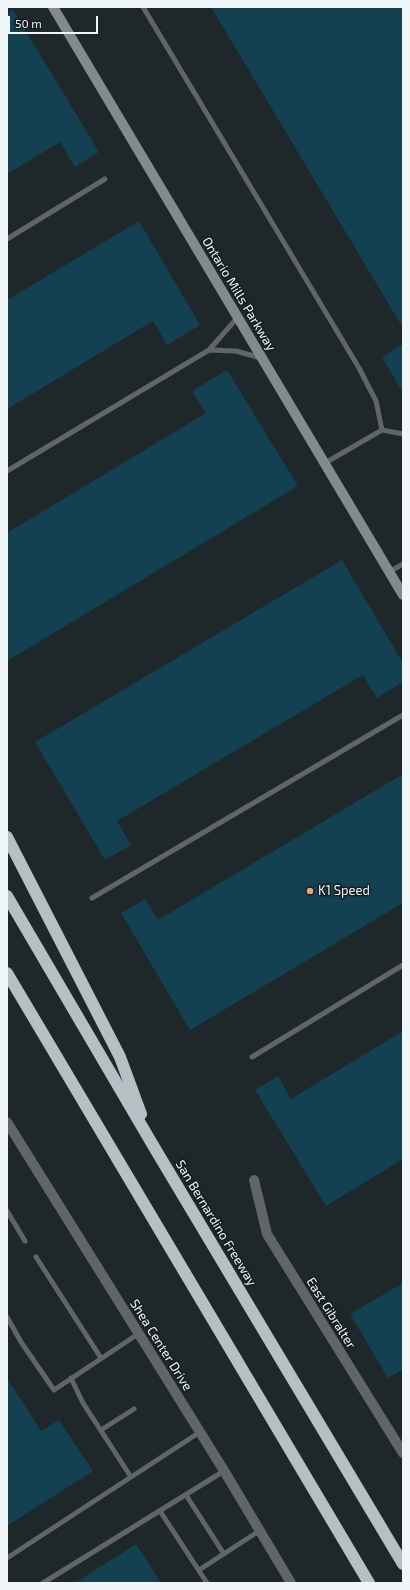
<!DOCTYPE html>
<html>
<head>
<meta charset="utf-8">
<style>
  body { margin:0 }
  #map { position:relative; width:410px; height:1590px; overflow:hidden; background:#1e272a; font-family:"Exo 2",sans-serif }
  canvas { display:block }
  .frame { position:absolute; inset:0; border:8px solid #f0f5f8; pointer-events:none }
  .scale { position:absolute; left:8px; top:16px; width:90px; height:18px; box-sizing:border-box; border:2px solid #f0f5f8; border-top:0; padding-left:5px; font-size:12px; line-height:14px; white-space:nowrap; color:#f0f5f8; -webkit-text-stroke:3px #151d20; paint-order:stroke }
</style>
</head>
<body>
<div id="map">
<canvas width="410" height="1590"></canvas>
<div class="frame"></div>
<div class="scale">50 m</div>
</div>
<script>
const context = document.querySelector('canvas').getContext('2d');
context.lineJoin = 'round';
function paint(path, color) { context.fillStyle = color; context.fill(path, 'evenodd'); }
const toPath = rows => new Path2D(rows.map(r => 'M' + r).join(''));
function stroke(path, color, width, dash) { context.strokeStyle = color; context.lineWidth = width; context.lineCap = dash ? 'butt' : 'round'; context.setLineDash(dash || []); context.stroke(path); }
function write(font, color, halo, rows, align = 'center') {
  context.font = font + ' "Exo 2",sans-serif'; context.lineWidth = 3; context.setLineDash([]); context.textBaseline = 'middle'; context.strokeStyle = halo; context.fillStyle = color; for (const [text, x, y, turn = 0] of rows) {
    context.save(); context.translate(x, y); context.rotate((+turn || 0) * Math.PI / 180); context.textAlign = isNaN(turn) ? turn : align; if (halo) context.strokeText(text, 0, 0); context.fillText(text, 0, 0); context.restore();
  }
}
paint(toPath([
  [211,7,403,7,403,328],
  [13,10,99,152,75,167,60,142,7,174,7,14],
  [139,221,200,325,167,345,153,321,7,409,7,300],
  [403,344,403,393,382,357],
  [227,370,298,486,7,661,7,533,206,413,192,391],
  [342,560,403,663,403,682,377,698,363,675,117,821,131,845,105,860,35,742],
  [403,774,403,903,190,1030,121,913,145,899,158,920],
  [403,1031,403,1159,326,1206,255,1090,278,1076,291,1099],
  [403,1283,403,1369,388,1378,350,1314],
  [7,1378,41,1431,59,1420,93,1471,7,1526],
  [136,1544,161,1583,75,1583]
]), '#134151');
stroke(toPath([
  [143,7,359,368,376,401,382,430],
  [7,239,105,179],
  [209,350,236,351,261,358],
  [325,463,382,430,403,434],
  [7,471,209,350,238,317],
  [389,572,403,564],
  [92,898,403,715],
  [252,1057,403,965],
  [7,1211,25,1241],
  [36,1257,101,1358],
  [7,1317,21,1342,54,1390,138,1334],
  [71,1378,83,1403,131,1477],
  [101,1430,134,1409],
  [186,1495,224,1554],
  [160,1511,207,1583],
  [7,1558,200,1432],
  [199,1570,259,1531],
  [43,1583,224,1471]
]), '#616567', 5);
stroke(toPath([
  [7,1122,223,1469,291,1583],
  [254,1180,267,1234,403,1453]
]), '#616567', 10);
stroke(toPath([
  [53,7,403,595]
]), '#838a8c', 10);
stroke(toPath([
  [7,837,120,1057,141,1114],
  [7,896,154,1147,403,1564],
  [7,973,369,1583]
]), '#b5bfc4', 12);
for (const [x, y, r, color] of [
  [310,891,4,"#f49e8a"]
]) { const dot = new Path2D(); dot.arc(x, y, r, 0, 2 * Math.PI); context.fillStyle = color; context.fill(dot); stroke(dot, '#151d20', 1.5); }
write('13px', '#f0f5f8', '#151d20', [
  ["Ontario Mills Parkway",239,294,59],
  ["San Bernardino Freeway",216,1223,59],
  ["East Gibralter",331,1313,58],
  ["Shea Center Drive",161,1345,58]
]);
write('13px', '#f0f5f8', '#151d20', [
  ["K1 Speed",318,891]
], 'left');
</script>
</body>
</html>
